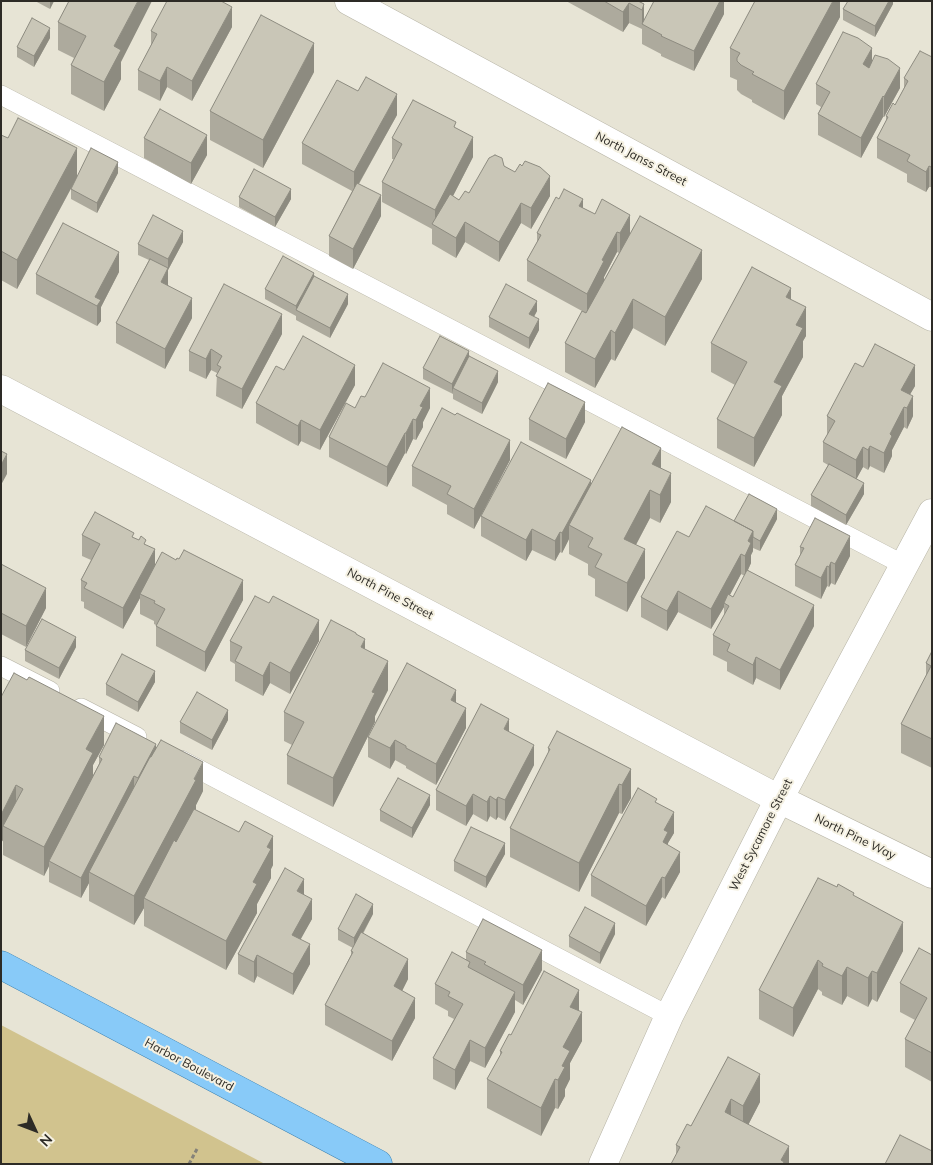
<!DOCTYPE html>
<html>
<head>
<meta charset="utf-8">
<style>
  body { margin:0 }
  #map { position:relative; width:933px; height:1165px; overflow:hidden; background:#e7e4d5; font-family:Mulish,sans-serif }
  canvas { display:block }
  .frame { position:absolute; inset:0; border:2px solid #2d2b26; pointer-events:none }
  .north { position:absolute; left:10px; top:1105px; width:50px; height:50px; -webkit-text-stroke:4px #f5f1e2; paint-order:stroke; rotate:133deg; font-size:14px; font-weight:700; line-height:20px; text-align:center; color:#2d2b26 }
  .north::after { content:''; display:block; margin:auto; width:18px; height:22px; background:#2d2b26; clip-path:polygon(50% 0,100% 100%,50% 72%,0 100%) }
</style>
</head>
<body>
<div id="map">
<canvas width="933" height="1165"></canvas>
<div class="frame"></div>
<div class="north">N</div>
</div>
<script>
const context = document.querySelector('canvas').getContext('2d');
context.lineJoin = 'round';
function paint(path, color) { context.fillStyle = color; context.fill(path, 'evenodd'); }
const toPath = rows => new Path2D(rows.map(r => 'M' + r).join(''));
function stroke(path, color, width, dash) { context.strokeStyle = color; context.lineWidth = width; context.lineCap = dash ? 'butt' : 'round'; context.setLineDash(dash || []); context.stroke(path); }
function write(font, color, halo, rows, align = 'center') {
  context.font = font + ' Mulish,sans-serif'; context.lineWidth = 4; context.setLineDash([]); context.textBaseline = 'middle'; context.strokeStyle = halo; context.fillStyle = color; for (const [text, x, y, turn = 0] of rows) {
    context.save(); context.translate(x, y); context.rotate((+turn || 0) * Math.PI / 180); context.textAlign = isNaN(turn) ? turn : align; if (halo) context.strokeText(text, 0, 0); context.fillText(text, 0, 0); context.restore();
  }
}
paint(toPath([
  [1,1025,265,1164,1,1164]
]), '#d1c38e');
const service = toPath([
  [1,95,904,565],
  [1,666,50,691],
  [81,708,137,737],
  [181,760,669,1016]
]);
const minor = toPath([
  [349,1,932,317],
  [1,389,779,799,932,874]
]);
const tertiary = toPath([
  [603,1164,669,1016,779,799,932,513]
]);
const primary = toPath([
  [1,965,378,1164]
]);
stroke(service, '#b6b3a5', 20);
stroke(minor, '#b6b3a5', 29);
stroke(tertiary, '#b6b3a5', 29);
stroke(primary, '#357cac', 29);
stroke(toPath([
  [189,1164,197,1149]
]), '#858279', 3, [4, 2.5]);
stroke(service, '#fff', 19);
stroke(minor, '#fff', 28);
stroke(tertiary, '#fff', 28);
stroke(primary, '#88caf8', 28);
paint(toPath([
  [35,1,54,1,50,9],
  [69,1,121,62,121,79,104,111,71,94,71,65,74,58,58,50,58,22],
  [566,1,641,1,641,2,644,4,644,20,724,1,724,14,694,71,661,56,661,54,642,44,642,29,629,23,623,32],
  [840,1,840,17,784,120,752,102,752,100,741,94,737,90,737,80,730,77,730,48],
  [893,1,893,4,875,37,843,20,843,9],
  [232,27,192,101,167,87,160,101,138,90,138,70,151,45,151,31],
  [50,38,34,67,17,57,17,47],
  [932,57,932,185,931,187,929,187,926,192,907,182,907,174,877,158,877,138,886,121,886,116,895,105,904,88,904,78],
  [872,61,900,88,884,117,883,117,861,158,818,135,818,114,821,107,816,104,816,84],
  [314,72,263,168,210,140,210,111],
  [397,115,359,184,381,216,353,269,329,256,329,236,352,191,302,164,302,143],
  [456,128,473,157,453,196,459,200,469,193,504,166,550,196,531,229,521,223,499,262,465,242,456,258,432,244,432,229,382,202,382,182,394,159,392,159,392,138],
  [1,135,77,177,118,173,97,213,71,199,71,189,73,185,17,289,1,280],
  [144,138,207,155,191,184,144,158],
  [239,197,291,199,275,227,239,207],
  [583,208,630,233,702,279,665,346,633,328,615,361,611,359,595,388,565,372,565,343,582,311,527,281,527,260,537,242,537,233],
  [617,252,619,253,604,280,604,277],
  [183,242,168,270,168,285,192,318,165,369,116,343,116,323,149,260,138,255,138,244],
  [119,272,101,307,101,321,97,326,36,294,36,274],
  [265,289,348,304,330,338,296,320,296,316,265,299],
  [791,299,806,336,803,341,803,357,782,396,782,415,754,467,717,448,717,419,735,385,711,372,711,343],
  [537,311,534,317,539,330,529,349,489,327,489,317],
  [282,334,242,409,216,396,217,373,211,370,206,379,189,371,189,351],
  [469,356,498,382,482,414,453,399,453,394,423,379,423,368],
  [863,367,915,386,910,394,913,416,907,429,904,427,892,450,892,456,884,473,870,466,868,470,863,467,856,479,864,494,846,525,811,506,811,495,828,465,823,462,823,442,827,436,827,416],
  [284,370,355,385,320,450,301,441,298,446,256,423,256,403],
  [365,397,430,408,423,422,423,427,416,440,413,439,406,454,405,453,387,487,329,457,329,437],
  [529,419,585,422,566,459,529,440],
  [510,460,474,529,447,514,447,505,412,486,412,466],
  [661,468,671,502,660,523,650,518,636,545,645,578,627,612,595,596,595,579,588,575,588,564,569,554,569,539,562,553,560,552,555,561,532,550,526,561,481,536,481,516,591,486],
  [777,519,760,551,753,548,753,551,751,555,751,563,748,570,814,626,780,690,756,678,753,685,727,671,727,662,713,655,713,635,724,616,724,607,711,629,678,612,667,631,641,617,641,597,689,537,734,521],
  [741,574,745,576,733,597,730,595],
  [82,535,134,538,146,545,155,565,243,600,205,672,156,646,156,625,154,624,154,621,140,614,140,598,123,629,84,608,84,602,81,601,81,580,91,560,82,556],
  [800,547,850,556,835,585,831,583,829,587,827,586,821,599,795,586,795,565,800,555],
  [1,564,46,608,26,647,1,634],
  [356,634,388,690,375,716,375,722,333,807,287,784,287,755,292,745,284,741,284,712],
  [230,641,319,641,290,694,270,683,263,696,235,681,235,664,230,661],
  [76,647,59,679,25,661,25,650],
  [932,651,932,768,901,753,901,724,926,677,926,663],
  [155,682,138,712,106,695,106,684],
  [1,697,104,745,93,765,93,775,99,764,99,757,156,750,203,791,196,805,195,810,273,865,271,869,271,878,257,904,257,913,226,970,144,926,144,908,134,925,89,901,89,883,81,898,49,882,49,866,44,876,3,855,3,840,1,843],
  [456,703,466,728,436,785,406,768,406,766,395,760,390,769,368,757,368,737],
  [228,720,212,750,180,733,180,722],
  [509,732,534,765,505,821,498,817,496,820,490,816,487,822,473,814,466,826,436,810,436,790],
  [548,748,631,769,631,798,622,814,619,813,579,892,510,857,510,828,548,753],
  [657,803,674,833,668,843,668,845,680,872,665,899,662,897,646,926,591,896,591,875],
  [430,805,412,838,380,821,380,810],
  [505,854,486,888,454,871,454,861],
  [304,894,312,919,300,939,310,964,293,995,257,976,254,983,238,974,238,954],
  [854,896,903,951,877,1002,872,999,868,1007,847,996,842,1005,822,995,822,992,818,989,793,1037,759,1019,759,990],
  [373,914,363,934,408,979,402,991,415,1018,392,1061,325,1025,325,1005,351,955,351,951,353,948,338,940,338,929],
  [615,934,600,964,569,947,569,936],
  [466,952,542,970,523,1005,515,1000,515,1012,485,1068,470,1061,455,1090,433,1079,433,1058,454,1019,448,1016,448,1011,435,1004,435,984,466,960],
  [932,955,932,1082,905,1067,905,1039,915,1020,900,1012,900,983],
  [579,1011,582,1041,570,1063,570,1079,565,1089,565,1096,558,1109,555,1108,541,1136,487,1108,487,1079,500,1056,500,1051,511,1035],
  [728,1057,760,1102,748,1125,789,1164,676,1153,676,1145,691,1126]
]), '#adaa9d');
paint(toPath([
  [50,1,54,1,50,9],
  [138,1,152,1,121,62,121,79,104,111,104,82,114,46],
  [716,1,724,1,724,14,694,71,694,51],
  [833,1,840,1,840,17,784,120,784,91],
  [889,1,893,1,893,4,875,37,875,26],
  [629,3,629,23,623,32,623,12],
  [644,4,644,25,642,24,642,30,642,10],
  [232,7,232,27,192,101,192,81],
  [50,28,50,38,34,67,34,56],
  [314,43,314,72,263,168,263,140],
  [872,48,872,68,863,84,863,64],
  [167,67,167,87,160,101,160,81],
  [900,68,900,88,884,117,884,97],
  [397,94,397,115,354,192,354,172],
  [883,96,883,117,861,158,861,138],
  [207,135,207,155,191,184,191,163],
  [473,137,473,157,437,227,435,225,435,210],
  [77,148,77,177,17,289,17,260],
  [118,162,118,173,97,213,97,203],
  [932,165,932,185,931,187,931,167],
  [929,166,929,187,926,192,926,172],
  [550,176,550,196,531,229,531,208],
  [291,189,291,199,275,227,275,217],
  [381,195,381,216,353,269,353,249],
  [583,199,583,219,579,206],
  [521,203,521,223,499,262,499,242],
  [630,215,630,235,620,254,620,233],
  [465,222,465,242,456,258,456,238],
  [183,231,183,242,168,270,168,259],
  [617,232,617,252,604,277,604,281,587,314,587,294,602,260],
  [702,250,702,279,665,346,665,317],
  [119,252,119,272,101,307,101,321,97,326,97,306,95,297],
  [168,268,168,288,161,282],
  [314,273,314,284,296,310,296,316,296,306],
  [791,288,791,317,786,297],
  [348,294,348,304,330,338,330,328],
  [192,298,192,318,165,369,165,349],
  [633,299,633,328,615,361,615,333],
  [537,301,537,311,529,325,529,314],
  [806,307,806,336,803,341,803,357,782,396,782,415,754,467,754,438,796,325],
  [282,314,282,334,242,409,242,389],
  [539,319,539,330,529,349,529,338],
  [611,330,611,359,595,388,595,359],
  [211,349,211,370,206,379,206,359],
  [469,351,469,361,453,388,452,394,452,384],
  [355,365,355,385,320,450,320,430],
  [915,365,915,386,901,410,901,390],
  [498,371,498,382,482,414,482,403],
  [430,388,430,408,423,422,423,427,416,440,416,420,420,406],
  [913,396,913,416,907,429,907,408],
  [585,402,585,422,566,459,566,439],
  [904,407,904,427,892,450,892,456,884,473,884,453,890,434],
  [413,419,413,439,406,454,406,433],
  [301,420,301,441,298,446,298,426],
  [405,433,405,453,387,487,387,467],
  [510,440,510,460,474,529,474,509],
  [870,446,870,466,868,470,868,450],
  [863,447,863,467,856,480,856,460],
  [661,448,661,476,652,464],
  [7,454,7,474,1,485,1,465],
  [671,473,671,502,660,523,660,495],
  [591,480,591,500,569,525,569,539,562,553,562,533],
  [864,483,864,494,846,525,846,515],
  [650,490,650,518,624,567,624,539],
  [777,509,777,519,760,551,760,541],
  [532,529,532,550,526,561,526,540],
  [753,531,753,551,751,555,751,563,745,576,745,556,748,541],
  [560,532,560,552,555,561,555,541],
  [850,536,850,556,835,585,835,564],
  [155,549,155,570,140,594,140,598,123,629,123,608],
  [645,549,645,578,627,612,627,583],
  [741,554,741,574,725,604,724,603,724,607,711,629,711,609],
  [831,562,831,583,829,587,829,567],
  [827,566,827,586,821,599,821,578],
  [243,580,243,600,205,672,205,652],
  [46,588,46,608,26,647,26,626],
  [678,591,678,612,667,631,667,611],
  [814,605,814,626,780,690,780,670],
  [319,620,319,641,290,694,290,673],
  [76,637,76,647,59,679,59,668],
  [365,639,365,668,361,647],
  [756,657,756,678,753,685,753,665],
  [388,661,388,690,375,716,375,722,333,807,333,778,372,692],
  [270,662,270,683,263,696,263,676],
  [155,671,155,682,138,712,138,702],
  [456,690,456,710,451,700],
  [466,708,466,728,436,785,436,764],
  [228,710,228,720,212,750,212,740],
  [104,716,104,745,93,765,93,781,49,861,49,866,44,876,44,847,86,749],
  [509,719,509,739,504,729],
  [395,740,395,760,390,769,390,748],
  [156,744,156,764,138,778],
  [534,745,534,765,505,821,505,800],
  [203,762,203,791,196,805,196,809,148,900,144,898,144,908,134,925,134,896],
  [631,769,631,798,622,814,622,785],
  [134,776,134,796,89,872,89,883,81,898,81,878],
  [619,784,619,813,579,892,579,863],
  [16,785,16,814,3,826,3,840,1,843,1,815],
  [473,794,473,814,466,826,466,806],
  [430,795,430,805,412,838,412,828],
  [490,796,490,816,487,822,487,802],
  [498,797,498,817,496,820,496,800],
  [674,812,674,833,668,843,668,852,663,842,664,830],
  [273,836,273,865,271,869,271,878,257,904,257,913,226,970,226,941,253,882,267,847],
  [505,843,505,854,486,888,486,877],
  [680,852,680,872,665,899,665,878],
  [662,877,662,897,646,926,646,906],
  [304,879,304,899,297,891],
  [312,899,312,919,292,955,292,935],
  [373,904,373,914,354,949,354,938],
  [903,922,903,951,877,1002,877,973],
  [615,923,615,934,600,964,600,953],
  [310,944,310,964,293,995,293,974],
  [542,950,542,970,523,1005,523,985],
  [257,955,257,976,254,983,254,962],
  [408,959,408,979,394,1007,394,986],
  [818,960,818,989,793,1037,793,1008],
  [847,967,847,996,842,1005,842,976],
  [872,971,872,999,868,1007,868,978],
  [579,990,579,1016,582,1012,582,1041,570,1063,570,1079,565,1089,565,1096,558,1109,558,1080,562,1066,563,1047,570,1007],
  [515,992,515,1012,485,1068,485,1048],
  [415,998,415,1018,392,1061,392,1041],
  [470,1040,470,1061,455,1090,455,1070],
  [760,1074,760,1102,743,1135,743,1106],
  [555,1079,555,1108,541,1136,541,1108],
  [731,1099,731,1128,725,1112],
  [789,1146,789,1164,781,1164,781,1160]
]), '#8d8b80');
const building = toPath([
  [69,1,138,1,114,46,121,50,104,82,71,65,86,36,58,22,69,1],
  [167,1,221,1,232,7,192,81,167,67,160,81,138,70,157,34,151,31,167,1],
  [604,1,638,1,644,4,642,10,629,3,623,12,604,1],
  [654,1,720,1,694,51,661,36,662,35,642,24,654,1],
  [755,1,833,1,784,91,752,74,754,72,741,65,737,61,737,58,740,53,730,48,755,1],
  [848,1,889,1,875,26,843,9,848,1],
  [261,15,314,43,263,140,210,111,261,15],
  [32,18,50,28,34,56,17,47,32,18],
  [843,32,858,38,872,48,863,64,869,68,875,55,888,59,900,68,884,97,883,96,861,138,818,114,830,92,816,84,843,32],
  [920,51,932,57,932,165,931,167,929,166,926,172,907,161,910,155,877,138,888,117,886,116,893,103,895,105,908,81,904,78,920,51],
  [366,77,397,94,354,172,302,143,337,80,358,91,366,77],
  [413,100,456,122,454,127,473,137,435,210,382,182,402,144,392,138,413,100],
  [160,109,207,135,191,163,144,138,160,109],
  [18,118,77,148,17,260,1,251,1,135,8,138,18,118],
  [91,148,118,162,97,203,71,189,91,148],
  [495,155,502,158,504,166,515,172,520,164,522,166,525,161,540,167,550,176,531,208,521,203,499,242,465,222,456,238,432,224,450,194,459,200,465,191,469,193,489,158,495,155],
  [254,169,291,189,275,217,239,197,254,169],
  [357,183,381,195,353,249,329,236,357,183],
  [564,189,583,199,579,206,595,214,602,199,630,215,620,233,617,232,602,260,604,261,587,294,527,260,541,235,537,233,556,197,559,199,564,189],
  [153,215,183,231,168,259,138,244,153,215],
  [640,216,702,250,665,317,633,299,615,333,611,330,595,359,565,343,582,311,586,313,640,216],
  [63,223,119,252,95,297,101,300,97,306,36,274,63,223],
  [283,256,314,273,296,306,265,289,283,256],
  [150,259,168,268,161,282,192,298,165,349,116,323,150,259],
  [752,267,791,288,786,297,806,307,796,325,803,328,774,382,782,386,754,438,717,419,747,362,711,343,752,267],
  [314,276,348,294,330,328,296,310,314,276],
  [224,284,282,314,242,389,216,376,221,367,217,365,222,356,211,349,206,359,189,351,224,284],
  [506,284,537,301,529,314,539,319,529,338,489,317,506,284],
  [303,336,355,365,320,430,301,420,298,426,256,403,276,366,284,370,303,336],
  [440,336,469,351,452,384,423,368,440,336],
  [875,344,915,365,901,390,913,396,907,408,904,407,890,434,892,436,884,453,870,446,868,450,863,447,856,460,823,442,835,421,827,416,855,363,863,367,875,344],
  [469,356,498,371,482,403,453,388,469,356],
  [383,363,430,388,420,406,423,407,416,420,413,419,406,433,405,433,387,467,329,437,346,403,355,408,361,396,365,397,383,363],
  [548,383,585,402,566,439,529,419,548,383],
  [442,408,455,415,457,413,510,440,474,509,447,494,451,486,412,466,442,408],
  [622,427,661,448,652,464,671,473,660,495,650,490,624,539,645,549,627,583,595,567,602,554,588,547,593,538,569,525,622,427],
  [521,442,591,480,562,533,560,532,555,541,532,529,526,540,481,516,521,442],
  [1,451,7,454,1,465,1,451],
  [829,464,864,483,846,515,811,495,829,464],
  [749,494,777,509,760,541,753,537,753,531,734,521,749,494],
  [706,506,753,531,748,541,751,543,745,556,741,554,711,609,678,591,667,611,641,597,677,531,689,537,706,506],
  [95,512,134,533,132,537,139,540,141,536,146,540,144,544,155,549,123,608,84,588,87,583,81,580,100,544,82,535,95,512],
  [815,518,850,536,835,564,831,562,829,567,827,566,821,578,795,565,804,548,800,547,815,518],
  [184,550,243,580,205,652,156,626,165,609,154,603,155,601,140,594,162,552,176,560,177,558,179,559,184,550],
  [1,564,46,588,26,626,1,613,1,564],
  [747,570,814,605,780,670,756,657,753,665,727,651,730,644,713,635,729,606,724,603,728,594,733,597,747,570],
  [255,596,269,603,273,596,319,620,290,673,270,662,263,676,235,661,242,647,230,641,255,596],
  [42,619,76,637,59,668,25,650,42,619],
  [331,620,356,633,356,634,365,639,361,647,388,661,372,692,375,693,333,778,287,755,304,722,284,712,331,620],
  [932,651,932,739,901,724,931,666,926,663,932,651],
  [122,654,155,671,138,702,106,684,122,654],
  [407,663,456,690,451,700,466,708,436,764,406,748,406,746,395,740,390,748,368,737,407,663],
  [14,673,27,680,29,677,104,716,86,749,93,753,44,847,3,826,23,789,16,785,1,815,1,697,14,673],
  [197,692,228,710,212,740,180,722,197,692],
  [481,704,509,719,504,729,534,745,505,800,498,797,496,800,490,796,487,802,473,794,466,806,436,790,481,704],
  [116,723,156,744,138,778,134,776,81,878,49,861,102,759,99,757,116,723],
  [557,731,631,769,622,785,619,784,579,863,510,828,550,749,548,748,557,731],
  [161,740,203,762,194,779,196,780,134,896,89,872,150,757,151,757,161,740],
  [398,778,430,795,412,828,380,810,398,778],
  [638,788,657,799,655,802,674,812,664,830,668,832,663,842,680,852,665,878,662,877,646,906,591,875,638,788],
  [194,809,239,832,245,821,273,836,267,847,271,849,253,882,257,884,226,941,144,898,174,840,176,842,194,809],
  [471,827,505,843,486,877,454,861,471,827],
  [285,868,304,879,297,891,312,899,292,935,310,944,293,974,257,955,254,962,238,954,285,868],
  [818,878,837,887,838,884,854,893,853,895,903,922,877,973,872,971,868,978,847,967,842,976,822,966,823,964,818,960,793,1008,759,990,818,878],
  [356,894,373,904,354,938,338,929,356,894],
  [585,907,615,923,600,953,569,936,585,907],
  [483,919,542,950,523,985,484,964,486,962,466,952,483,919],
  [361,932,408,959,394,986,415,998,392,1041,325,1005,353,952,351,951,361,932],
  [919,948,932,955,932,1053,905,1039,927,998,900,983,919,948],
  [452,952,470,962,468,967,515,992,485,1048,470,1040,455,1070,433,1058,463,1004,448,996,450,992,435,984,452,952],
  [544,971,579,990,570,1007,582,1012,563,1047,570,1051,562,1066,565,1067,558,1080,555,1079,541,1108,487,1079,502,1052,500,1051,509,1034,511,1035,544,971],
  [728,1057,760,1074,743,1106,731,1099,725,1112,789,1146,781,1160,784,1162,783,1164,671,1164,680,1147,676,1145,687,1124,691,1126,728,1057],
  [900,1135,932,1151,932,1164,885,1164,900,1135]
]);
paint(building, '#c9c6b7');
stroke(building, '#8d8b80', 1);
write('12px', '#2d2b26', '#f5f1e2', [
  ["North Janss Street",641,159,28],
  ["North Pine Street",390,594,28],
  ["West Sycamore Street",761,835,-63],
  ["North Pine Way",855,837,26],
  ["Harbor Boulevard",189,1065,28]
]);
</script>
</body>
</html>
